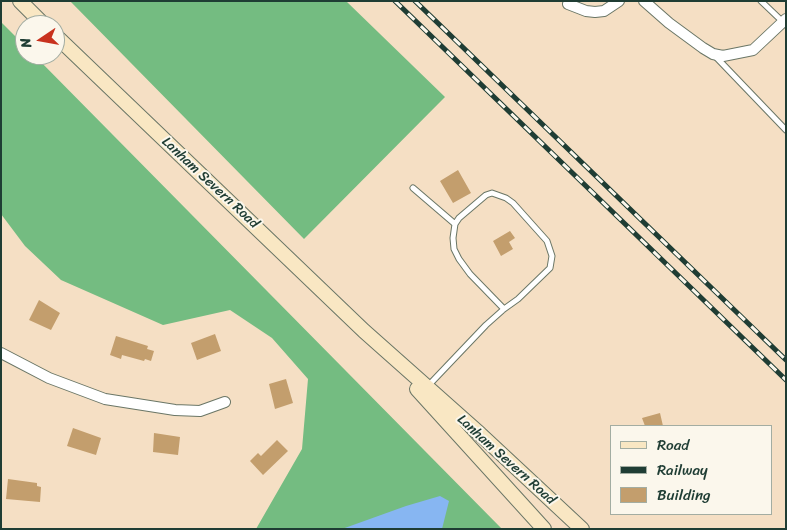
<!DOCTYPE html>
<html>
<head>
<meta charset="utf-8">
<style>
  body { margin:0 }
  #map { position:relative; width:787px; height:530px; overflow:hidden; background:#f5dfc4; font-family:Sriracha,sans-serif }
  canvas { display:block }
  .frame { position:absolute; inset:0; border:2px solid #1f3d34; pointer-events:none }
  .legend { position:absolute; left:610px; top:425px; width:162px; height:90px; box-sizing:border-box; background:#fbf7ec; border:1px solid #a3ada2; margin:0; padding:6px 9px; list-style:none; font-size:15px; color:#1f3d34 }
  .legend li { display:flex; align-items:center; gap:10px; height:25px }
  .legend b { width:25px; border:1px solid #a3ada2 }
  .north { position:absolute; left:15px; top:15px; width:50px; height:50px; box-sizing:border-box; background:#fbf7ec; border:1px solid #a3ada2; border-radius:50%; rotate:258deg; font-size:14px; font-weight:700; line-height:20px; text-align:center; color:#1f3d34 }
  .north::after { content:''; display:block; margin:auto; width:18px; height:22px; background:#c8321e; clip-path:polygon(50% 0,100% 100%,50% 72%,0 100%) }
</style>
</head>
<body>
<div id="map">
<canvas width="787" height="530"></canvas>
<div class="frame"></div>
<ul class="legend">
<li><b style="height:6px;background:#f9e7c3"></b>Road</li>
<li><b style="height:6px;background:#1f3d34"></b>Railway</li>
<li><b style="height:14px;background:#c39e6d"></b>Building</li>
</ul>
<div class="north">N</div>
</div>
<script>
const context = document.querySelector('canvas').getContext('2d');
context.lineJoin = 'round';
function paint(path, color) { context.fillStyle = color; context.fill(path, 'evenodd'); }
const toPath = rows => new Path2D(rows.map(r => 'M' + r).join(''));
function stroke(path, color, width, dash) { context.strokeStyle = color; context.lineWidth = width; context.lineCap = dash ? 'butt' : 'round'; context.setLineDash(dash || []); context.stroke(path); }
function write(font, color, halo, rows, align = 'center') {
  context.font = font + ' Sriracha,sans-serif'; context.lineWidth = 4; context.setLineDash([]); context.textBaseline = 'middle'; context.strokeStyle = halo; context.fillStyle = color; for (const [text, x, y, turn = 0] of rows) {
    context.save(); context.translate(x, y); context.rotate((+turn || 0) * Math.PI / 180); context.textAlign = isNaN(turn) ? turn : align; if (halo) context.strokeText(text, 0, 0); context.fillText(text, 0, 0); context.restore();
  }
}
paint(toPath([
  [70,1,346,1,445,97,304,239],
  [1,22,25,46,25,55,34,55,502,529,256,529,302,449,308,379,272,338,230,310,163,325,61,280,25,246,1,214]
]), '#74bc81');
paint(toPath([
  [440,496,449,501,442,529,342,529,406,506]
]), '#87b6f2');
paint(toPath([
  [458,170,471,193,453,203,440,181],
  [510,231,515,238,509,242,513,249,501,256,493,241],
  [39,300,60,313,51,330,29,320],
  [215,334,221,351,197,360,191,343],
  [116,336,148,346,147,349,154,351,151,361,145,359,144,361,122,355,121,359,110,355],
  [286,379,293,403,275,409,269,384],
  [660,413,663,426,645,426,642,418],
  [73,428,101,438,96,455,67,446],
  [154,433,180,437,178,455,153,452],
  [277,440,288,451,263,475,250,461,258,453,261,456],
  [8,479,37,483,37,486,41,487,40,502,6,499]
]), '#c39e6d');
const service = toPath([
  [761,1,783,22],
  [715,56,786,130],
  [413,188,455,224],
  [427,387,486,325,504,309,518,299,550,268,552,256,547,241,513,203,506,198,492,193,486,195,459,218,455,224,453,238,454,249,459,259,470,274,504,309]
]);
const minor = toPath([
  [644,1,669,23,703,48,713,54,723,56,753,50,786,19],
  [568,4,586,11,595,12,604,11,619,1],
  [1,353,49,378,105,399,175,410,200,411,225,402]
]);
const secondary = toPath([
  [20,1,44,25],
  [55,35,364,331,480,434,582,529],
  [417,389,544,529]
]);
stroke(service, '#6a7666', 7);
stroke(minor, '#6a7666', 12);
stroke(secondary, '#6a7666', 16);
stroke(service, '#fff', 5);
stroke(minor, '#fff', 10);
stroke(secondary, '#f9e7c3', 14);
const rail = toPath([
  [395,1,786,380],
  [415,1,786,360]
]);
stroke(rail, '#1f3d34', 5);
stroke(rail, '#fbf7ec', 3, [9]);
write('14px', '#1f3d34', '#fbf7ec', [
  ["Lanham Severn Road",210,183,43],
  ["Lanham Severn Road",506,460,42]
]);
</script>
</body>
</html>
